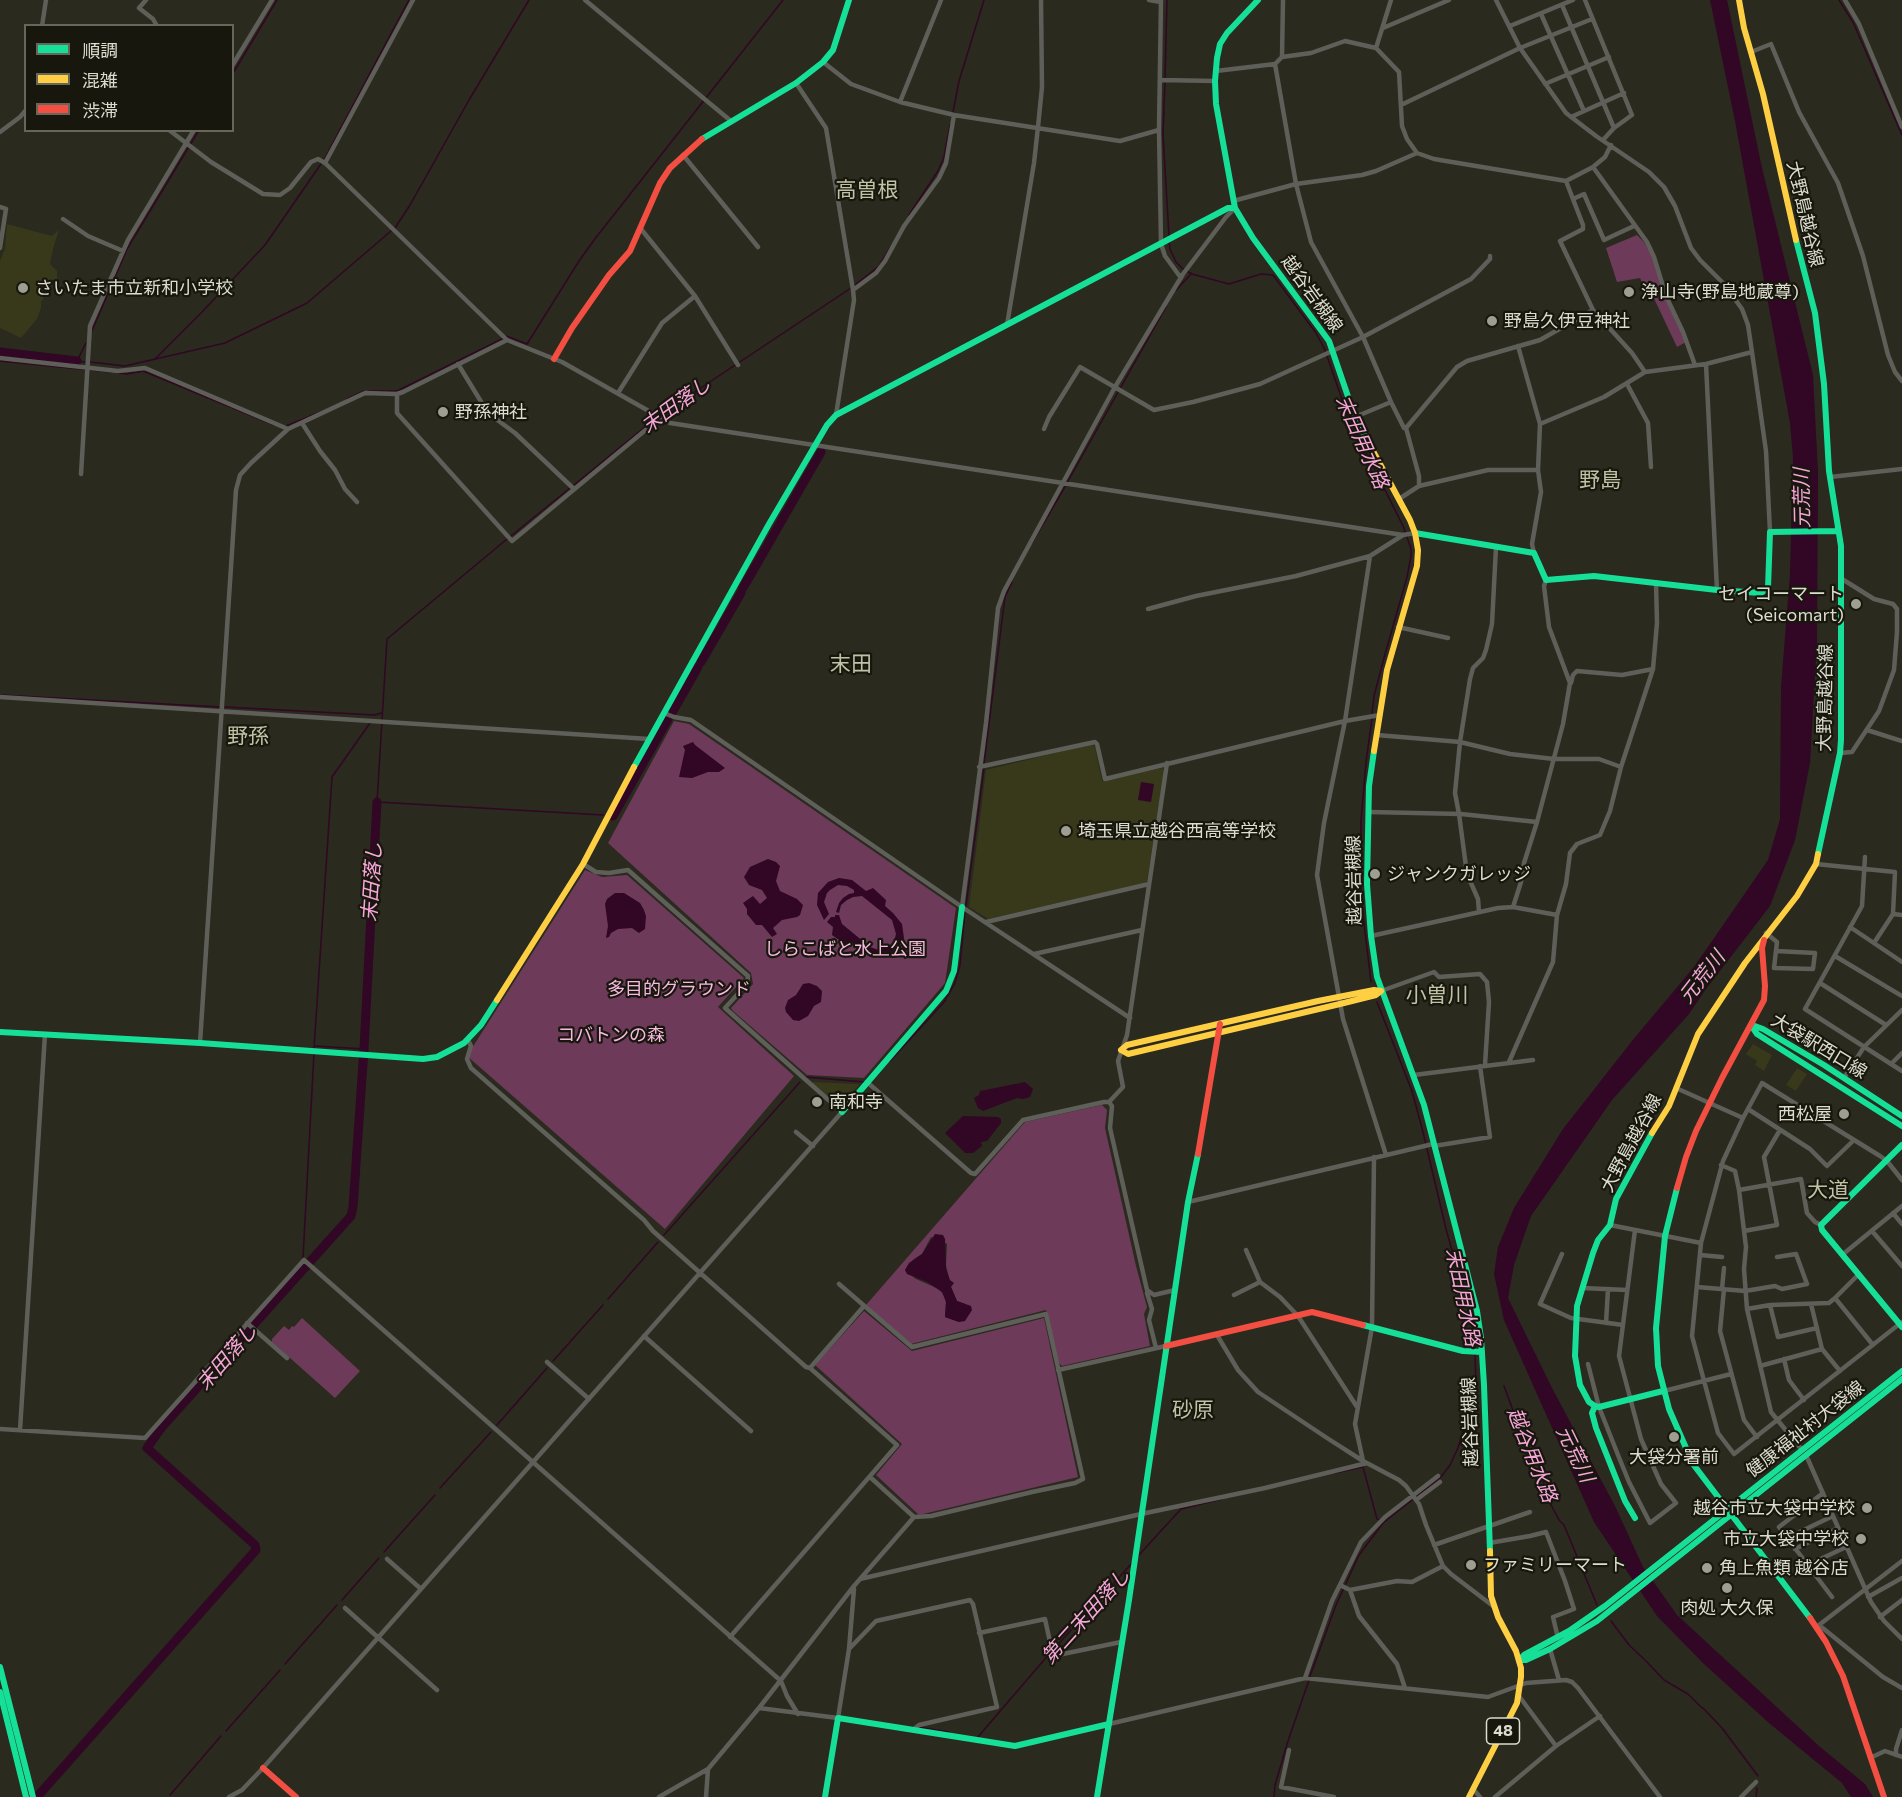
<!DOCTYPE html>
<html>
<head>
<meta charset="utf-8">
<style>
  body { margin:0 }
  #map { position:relative; width:1902px; height:1797px; overflow:hidden; background:#2a2a1e; font-family:Commissioner,"Noto Sans JP",sans-serif }
  canvas { display:block }
  .legend { position:absolute; left:24px; top:24px; width:210px; height:108px; box-sizing:border-box; background:#17170d; border:2px solid #66665b; margin:0; padding:8px 10px; list-style:none; font-size:18px; color:#dcddcf }
  .legend li { display:flex; align-items:center; gap:12px; height:30px }
  .legend b { width:30px; border:2px solid #66665b }
</style>
</head>
<body>
<div id="map">
<canvas width="1902" height="1797"></canvas>
<ul class="legend">
<li><b style="height:8px;background:#16e098"></b>順調</li>
<li><b style="height:8px;background:#ffcf43"></b>混雑</li>
<li><b style="height:8px;background:#f24e42"></b>渋滞</li>
</ul>
</div>
<script>
const context = document.querySelector('canvas').getContext('2d');
context.lineJoin = 'round';
function paint(path, color) { context.fillStyle = color; context.fill(path, 'evenodd'); }
const toPath = rows => new Path2D(rows.map(r => 'M' + r).join(''));
function stroke(path, color, width, dash) { context.strokeStyle = color; context.lineWidth = width; context.lineCap = dash ? 'butt' : 'round'; context.setLineDash(dash || []); context.stroke(path); }
function write(font, color, halo, rows, align = 'center') {
  context.font = font + ' Commissioner,"Noto Sans JP",sans-serif'; context.lineWidth = 4.5; context.setLineDash([]); context.textBaseline = 'middle'; context.strokeStyle = halo; context.fillStyle = color; for (const [text, x, y, turn = 0] of rows) {
    context.save(); context.translate(x, y); context.rotate((+turn || 0) * Math.PI / 180); context.textAlign = isNaN(turn) ? turn : align; if (halo) context.strokeText(text, 0, 0); context.fillText(text, 0, 0); context.restore();
  }
}
paint(toPath([
  [7,224,52,236,59,230,53,249,50,264,57,271,57,280,47,280,44,297,41,302,41,308,37,319,21,338,0,328,0,261,5,248],
  [1092,744,1095,747,1102,781,1162,768,1164,771,1147,881,1144,883,1090,896,988,919,969,907,986,770],
  [1753,1044,1772,1055,1764,1071,1755,1065,1757,1061,1746,1054],
  [1797,1068,1807,1074,1796,1091,1786,1085],
  [813,1082,858,1084,859,1085,840,1107,813,1084]
]), '#38381b');
paint(toPath([
  [1637,235,1644,242,1650,252,1686,342,1677,347,1650,290,1646,291,1640,278,1617,282,1606,248],
  [674,721,689,724,956,908,945,983,864,1078,807,1075,733,1011,731,1008,753,984,751,973,608,843],
  [585,870,602,877,627,875,744,978,718,1007,794,1076,665,1229,467,1056],
  [1102,1105,1107,1110,1105,1128,1136,1266,1147,1307,1144,1314,1150,1346,1062,1366,1059,1363,1046,1310,911,1344,866,1305,1025,1122],
  [931,1237,947,1244,946,1265,951,1287,957,1301,965,1304,959,1322,945,1317,946,1302,945,1296,939,1289,916,1279,905,1270,914,1259,922,1254],
  [864,1311,912,1351,1044,1318,1078,1477,919,1515,876,1475,902,1444,815,1365],
  [302,1318,360,1371,335,1398,272,1342,272,1339,284,1326,289,1330,292,1326,294,1327]
]), '#6d3a5a');
paint(toPath([
  [1710,0,1727,0,1762,168,1813,375,1818,473,1817,640,1810,763,1795,840,1770,906,1706,989,1689,1014,1612,1100,1531,1216,1514,1265,1508,1298,1552,1388,1615,1506,1643,1567,1677,1615,1819,1746,1865,1784,1873,1797,1851,1797,1842,1783,1769,1723,1703,1663,1657,1616,1594,1522,1504,1320,1494,1274,1498,1247,1514,1208,1563,1129,1632,1041,1694,967,1768,860,1780,819,1781,687,1790,574,1793,457,1790,423,1735,121],
  [693,742,695,745,725,768,719,772,708,772,692,778,679,777,685,750,683,746],
  [1141,782,1154,784,1151,802,1138,800],
  [768,859,776,862,780,866,776,881,780,891,797,899,803,905,800,915,797,917,782,920,773,928,777,934,772,937,762,925,756,925,747,914,747,909,743,903,753,896,760,904,767,898,762,890,749,885,744,877,750,867],
  [839,878,852,880,866,891,873,888,886,900,885,906,893,913,902,924,904,938,899,946,894,942,896,934,892,920,862,896,853,897,847,900,841,905,839,913,836,912,839,903,843,898,849,894,854,893,854,890,847,886,838,885,830,890,827,893,824,902,829,914,824,920,817,905,818,893,828,882],
  [615,893,624,893,640,903,644,910,646,916,645,929,639,933,632,928,618,929,611,933,609,937,606,938,608,926,605,904,607,899],
  [835,915,839,915,842,924,870,947,879,950,888,947,892,944,897,949,896,951,887,956,874,957,870,956,853,943,851,946,845,944,832,935,833,927,827,922,831,917,835,917],
  [809,983,817,986,822,991,821,1002,814,1006,808,1016,799,1021,793,1020,786,1012,785,1008,788,1000,796,995,803,984],
  [1025,1082,1033,1089,1030,1097,1023,1099,1017,1098,983,1111,978,1108,974,1098,979,1095,980,1091],
  [963,1116,998,1117,1001,1119,1001,1123,987,1141,981,1142,982,1146,973,1153,965,1153,945,1133],
  [935,1234,943,1235,945,1239,946,1269,950,1280,954,1283,951,1287,957,1301,971,1306,972,1310,965,1321,959,1322,945,1317,946,1302,942,1292,927,1282,907,1274,905,1270,909,1263,922,1254]
]), '#320625');
stroke(toPath([
  [1839,0,1853,22,1902,135],
  [232,75,277,0],
  [1165,77,1167,0],
  [1165,82,1163,134,1169,236],
  [953,112,959,81,984,0],
  [909,215,938,171,944,157,950,125],
  [395,228,410,205,469,100,529,0],
  [1169,241,1170,249,1176,262,1183,269,1192,274,1229,284,1261,274,1273,275,1316,333,1325,350,1347,414,1404,528,1411,549,1411,556,1407,577,1384,658,1374,696,1372,713],
  [855,285,879,266,890,248],
  [1176,290,1191,274],
  [91,333,127,249,199,130],
  [506,336,527,344,579,261,594,240,783,0],
  [155,359,202,312,265,245,325,158,409,0],
  [0,361,111,372],
  [85,362,77,361,86,343],
  [90,362,125,366,225,343,307,303,391,231],
  [118,373,127,374,143,371,274,425],
  [369,391,397,391,502,339],
  [347,399,364,391],
  [660,415,851,288],
  [286,426,318,413],
  [1068,481,1166,307],
  [574,485,656,418],
  [511,536,570,488],
  [507,539,387,639,377,802,603,815],
  [1032,543,1066,485],
  [0,695,220,707],
  [225,707,375,715,381,713],
  [984,763,1005,597,1012,582],
  [966,906,984,768],
  [1371,982,1361,898,1361,821,1366,762,1372,718],
  [1377,1002,1412,1091,1423,1132,1446,1229,1474,1330,1475,1348],
  [315,1046,364,1049],
  [314,1048,332,777,370,723],
  [890,1061,944,1002,955,983,960,965,965,911],
  [805,1077,865,1082],
  [664,1235,800,1082],
  [303,1258,314,1053],
  [302,1271,302,1266],
  [608,1299,658,1242],
  [553,1361,603,1305],
  [1504,1386,1524,1440,1542,1472,1544,1486,1550,1503,1559,1520,1563,1524],
  [497,1425,547,1368],
  [1335,1473,1363,1467,1377,1519,1380,1520],
  [440,1488,491,1432],
  [1416,1497,1441,1477,1450,1465,1458,1448,1476,1386,1475,1353],
  [1564,1525,1597,1605],
  [384,1552,435,1495],
  [1138,1556,1181,1509,1222,1499],
  [342,1600,379,1558],
  [1611,1621,1629,1645,1645,1660],
  [1053,1650,1133,1562],
  [1646,1661,1664,1680,1688,1694,1702,1708],
  [285,1664,337,1605],
  [1310,1676,1336,1605,1359,1555,1383,1523,1412,1500],
  [1703,1708,1722,1728,1758,1776],
  [918,1727,949,1732],
  [226,1731,280,1670],
  [977,1738,1050,1653],
  [170,1795,221,1736],
  [1274,1797,1275,1785,1288,1741,1309,1680],
  [1756,1797,1757,1788]
]), '#320625', 1.5);
stroke(toPath([
  [0,352,77,361],
  [743,588,821,452],
  [701,662,741,593],
  [673,711,698,667],
  [613,816,668,719],
  [37,1797,256,1550,255,1545,147,1448,162,1427,351,1216,353,1207,364,1049,377,802]
]), '#320625', 9);
stroke(toPath([
  [146,0,139,8,153,19,157,26],
  [585,0,731,121],
  [1149,0,1161,2],
  [1161,0,1159,130,1161,244,1165,256,1181,278],
  [1283,0,1282,57,1275,64,1296,184,1311,242,1363,337,1391,402,1404,428,1406,428,1419,476,1419,486],
  [1496,0,1520,48,1566,113,1596,136,1649,172,1664,187,1675,206,1691,248,1700,260,1724,284,1742,309,1748,325,1752,352,1766,451,1770,532],
  [1585,0,1632,115,1614,128,1603,140],
  [1845,0,1859,24,1902,127],
  [1562,5,1614,128],
  [1541,14,1584,111],
  [42,26,46,0],
  [1510,26,1573,0],
  [1383,28,1449,0],
  [1376,48,1391,0],
  [1751,52,1771,44,1799,112,1838,183,1863,256,1888,355,1895,372,1902,381],
  [1282,57,1311,53,1345,41,1376,48,1399,72,1402,126,1407,139,1417,153],
  [823,62,851,84,900,102,954,115,1120,141,1159,130],
  [232,66,272,0],
  [1216,71,1275,64],
  [1161,80,1215,81],
  [796,83,826,128,853,290,854,300,836,415],
  [1545,84,1609,57],
  [900,102,941,0],
  [1401,105,1520,48,1592,19],
  [1571,117,1624,93],
  [169,130,211,162,263,194,280,195,290,188,311,162,318,159,325,163,507,340,562,362,670,423,1403,535,1415,533],
  [0,132,20,117,26,110],
  [683,155,758,247],
  [325,163,413,0],
  [1593,167,1647,242,1654,257,1666,296,1683,332,1695,365],
  [1566,181,1583,225,1583,229,1560,241,1593,310,1632,353,1645,372],
  [1573,199,1584,194,1604,240,1634,226],
  [1233,201,1296,184,1362,175,1376,171,1417,153,1434,159,1566,181,1593,167,1605,157,1611,145],
  [0,207,6,209,0,248],
  [63,219,88,236,123,251],
  [641,229,695,296,738,365],
  [853,290,876,273,885,261,904,226,939,178,946,163,954,115],
  [1007,325,1034,163,1038,127,1042,87,1041,0],
  [1518,346,1540,424,1538,470,1541,492,1532,544,1534,553],
  [0,358,118,371,145,368,288,429],
  [458,364,488,413,515,433,574,489],
  [1706,364,1717,590],
  [1627,384,1648,423,1651,467],
  [618,393,662,323,695,296],
  [397,394,397,413,512,541,660,418],
  [1355,417,1391,402],
  [302,423,320,451,335,470,345,489,357,502],
  [1540,424,1604,397,1645,372,1706,364,1752,352],
  [1406,428,1457,367,1467,361,1540,340,1593,310],
  [1044,429,1049,417,1080,367,1154,410,1193,402,1260,384,1363,337,1471,279,1490,259,1490,256],
  [81,474,90,326,128,240,194,130],
  [1830,477,1902,469],
  [1399,499,1419,486,1488,470,1538,470],
  [1370,556,1345,721,1324,823,1317,875,1343,1019,1386,1155],
  [1148,609,1196,596,1296,576,1370,556,1403,535],
  [1398,627,1448,638],
  [1571,683,1573,675,1577,671,1622,675,1653,669],
  [0,697,649,739],
  [664,713,674,717,691,720,962,907,1130,1018],
  [1867,730,1902,741],
  [1377,735,1460,742,1510,754,1554,759,1599,759,1621,767],
  [1840,753,1852,752,1879,711,1894,670,1897,632,1897,609,1893,604,1874,599,1842,579],
  [979,767,1095,742,1097,744,1105,779,1345,721,1380,715],
  [1369,812,1461,814,1537,822],
  [1865,857,1862,906,1805,1009,1902,1071],
  [1816,864,1895,872,1893,914,1874,943],
  [962,907,986,723,998,608,1004,591,1115,387,1183,274,1226,217,1235,208],
  [1513,907,1521,882,1524,863,1537,822,1563,724,1570,683,1549,627,1544,586,1546,580],
  [1479,912,1478,899,1467,874,1459,814,1455,793,1460,742,1470,679,1473,668,1483,658,1486,650,1492,624,1496,547],
  [1893,914,1902,915],
  [986,922,1149,884],
  [1850,927,1902,962],
  [1766,933,1777,942,1774,968,1813,969,1815,953,1776,951],
  [1371,936,1498,908,1513,907,1557,915],
  [1034,954,1142,930],
  [1835,956,1902,996],
  [1820,983,1886,1025],
  [1381,991,1434,972,1439,977,1480,974,1487,982,1489,1002,1485,1065],
  [468,1040,471,1046,467,1059,471,1068,644,1220,653,1231,806,1367,810,1368,897,1445,730,1637],
  [200,1043,236,490,240,475,251,463,288,429,365,393,397,394,403,392,507,340],
  [1509,1062,1553,962,1557,915,1566,884,1570,853,1577,844,1600,835,1610,811,1621,767,1653,669,1657,623,1656,582],
  [1891,1064,1902,1053],
  [1414,1075,1533,1060],
  [1844,1078,1864,1047,1902,1010],
  [867,1082,971,1173,975,1174,1023,1120,1104,1102,1109,1102,1112,1106,1110,1128,1147,1290,1154,1295,1175,1290],
  [1676,1088,1743,1118],
  [1109,1102,1123,1087,1118,1061,1127,1035,1167,763],
  [1748,1109,1810,1149,1827,1166,1854,1140],
  [796,1132,813,1146],
  [1434,1146,1490,1137,1480,1066],
  [1721,1165,1735,1171,1739,1190,1746,1247,1744,1269,1747,1309,1771,1412,1802,1450],
  [1902,1180,1887,1161,1880,1156,1762,1083,1743,1118,1723,1161,1701,1243,1692,1336,1718,1433,1734,1454,1902,1322],
  [1739,1190,1801,1179,1807,1213,1815,1222,1821,1225],
  [1188,1202,1433,1144],
  [1893,1213,1902,1224],
  [1610,1225,1701,1243],
  [1744,1231,1777,1225,1764,1157,1780,1130],
  [1872,1231,1902,1266],
  [1246,1250,1260,1282,1280,1297,1298,1316,1357,1407],
  [1562,1254,1540,1304,1571,1318,1623,1325],
  [1700,1255,1722,1257],
  [1842,1255,1902,1206],
  [1859,1274,1835,1298,1873,1345],
  [839,1284,912,1347,1046,1314,1083,1479,1075,1483,1032,1492,931,1516,914,1517,870,1477],
  [1697,1287,1745,1291,1775,1286,1782,1289,1807,1284,1796,1254,1777,1257],
  [1582,1288,1627,1290],
  [1722,1289,1724,1268],
  [1724,1289,1720,1331,1744,1420,1757,1437],
  [1147,1293,1152,1309,1149,1320,1156,1348],
  [1234,1295,1260,1282],
  [1811,1304,1822,1349,1840,1371],
  [1770,1305,1778,1337,1817,1328],
  [1747,1309,1770,1305,1829,1303,1835,1298],
  [247,1323,287,1358],
  [1606,1323,1608,1289],
  [1217,1335,1238,1370,1258,1392,1327,1438,1363,1461,1399,1480,1406,1486,1419,1504,1426,1525,1443,1566,1451,1574,1493,1606],
  [644,1336,751,1431],
  [1784,1359,1789,1380,1804,1400],
  [547,1362,589,1399],
  [1588,1364,1599,1407,1618,1455,1629,1482,1650,1523,1676,1503,1661,1484,1641,1439,1619,1356,1635,1230],
  [1760,1366,1822,1349],
  [810,1368,864,1306],
  [1058,1370,1166,1346],
  [1664,1391,1731,1374],
  [0,1429,145,1438,304,1260,781,1681,787,1696,798,1714],
  [20,1430,45,1034],
  [1806,1455,1871,1602,1884,1621,1902,1639],
  [1363,1461,1355,1424,1372,1327,1374,1157],
  [1823,1493,1779,1527,1832,1597],
  [1416,1500,1440,1482],
  [1787,1538,1833,1516],
  [1489,1543,1530,1536,1546,1532,1565,1581,1574,1609,1553,1617,1558,1638],
  [1434,1545,1530,1512],
  [1795,1549,1838,1528],
  [387,1559,421,1589],
  [1808,1565,1846,1547],
  [860,1579,1141,1514,1265,1488,1367,1463],
  [1340,1585,1350,1590,1397,1581,1412,1582,1443,1566],
  [1350,1590,1359,1616,1397,1664,1405,1688],
  [1868,1597,1902,1578],
  [345,1608,437,1690],
  [1880,1617,1902,1600],
  [1819,1625,1902,1561],
  [1817,1627,1819,1625,1883,1677,1902,1688],
  [979,1633,1045,1619,1053,1656,1121,1642],
  [849,1649,876,1621,970,1600,973,1604,997,1707,919,1725,914,1729],
  [1550,1649,1559,1680],
  [1305,1678,1332,1601,1361,1542,1385,1517,1438,1476],
  [1519,1696,1556,1746],
  [759,1708,838,1718,849,1649,854,1589],
  [1109,1724,1305,1678,1488,1697,1526,1683,1566,1680,1572,1682,1578,1688,1660,1797],
  [1289,1750,1281,1787,1334,1797],
  [1896,1755,1896,1749,1902,1730],
  [1870,1758,1885,1751,1902,1757],
  [1473,1789,1480,1797],
  [229,1797,242,1790,263,1768,842,1112,725,1008,747,984,748,976,628,870,609,873,596,872,583,864],
  [659,1797,708,1769,759,1708,854,1586,914,1517],
  [706,1797,708,1769],
  [1495,1797,1556,1746,1600,1716],
  [1741,1797,1756,1782]
]), '#5f5f5a', 4.5);
stroke(toPath([
  [1258,0,1227,33,1220,44,1217,58,1215,81,1216,104,1235,208,1253,238,1329,341,1355,417,1366,438],
  [702,139,796,83,823,62,833,50,849,0],
  [1796,240,1815,313,1824,384,1829,471,1841,546,1841,740,1840,753,1818,854],
  [1415,533,1534,553,1546,580,1594,576,1717,590,1761,593,1768,588,1770,532,1838,531],
  [1374,751,1369,786,1367,884,1371,936,1377,977,1424,1105,1477,1311,1481,1338,1484,1385,1490,1551],
  [634,767,769,524,827,425,836,415,1228,208,1235,208],
  [1751,1025,1757,1034,1902,1126],
  [1752,1025,1763,1029,1824,1065,1902,1116],
  [0,1032,200,1043,423,1059,437,1057,464,1043,481,1025,497,1000],
  [842,1112,946,991,954,971,962,907],
  [1652,1133,1616,1199,1610,1225,1598,1240,1593,1253,1577,1306,1575,1356,1580,1385,1589,1402,1595,1406,1599,1407,1663,1391],
  [1902,1145,1821,1225,1822,1230,1902,1327],
  [1677,1188,1665,1236,1656,1328,1658,1366,1669,1409,1693,1464,1810,1618],
  [1363,1325,1463,1351,1482,1352],
  [1595,1406,1592,1413,1596,1428,1625,1501,1635,1518],
  [1519,1660,1524,1655,1569,1631,1605,1606,1902,1371],
  [1519,1660,1526,1660,1550,1649,1597,1621,1902,1379],
  [0,1667,33,1797],
  [0,1692,26,1797],
  [825,1797,838,1718,1015,1746,1109,1724],
  [1097,1797,1129,1600,1188,1202,1198,1154]
]), '#16e098', 6);
stroke(toPath([
  [1739,0,1744,28,1763,94,1796,240],
  [1366,438,1410,520,1415,533,1418,550,1417,566,1387,670,1374,751],
  [497,1000,583,864,634,767],
  [1121,1050,1128,1054,1340,1004,1376,995,1381,991],
  [1121,1050,1127,1045,1318,1001,1374,990,1381,991],
  [1652,1133,1669,1106,1698,1034,1745,963,1797,896,1816,864,1818,854],
  [1469,1797,1517,1703,1521,1677,1521,1668,1516,1651,1498,1617,1491,1596,1490,1551]
]), '#ffcf43', 6);
stroke(toPath([
  [554,359,572,328,609,275,630,251,660,183,670,168,702,139],
  [1198,1154,1220,1024],
  [1677,1188,1686,1157,1696,1131,1722,1078,1764,1000,1765,986,1762,948,1764,940],
  [1166,1346,1312,1312,1363,1325],
  [1810,1618,1826,1642,1843,1676,1884,1797],
  [263,1768,296,1797]
]), '#f24e42', 6);
for (const [x, y, r, color] of [
  [23,288,6,"#9e9e91"],
  [1629,292,6,"#9e9e91"],
  [1492,321,6,"#9e9e91"],
  [443,412,6,"#9e9e91"],
  [1856,604,6,"#9e9e91"],
  [1066,831,6,"#9e9e91"],
  [1375,874,6,"#9e9e91"],
  [817,1102,6,"#9e9e91"],
  [1844,1114,6,"#9e9e91"],
  [1674,1437,6,"#9e9e91"],
  [1867,1508,6,"#9e9e91"],
  [1861,1539,6,"#9e9e91"],
  [1471,1565,6,"#9e9e91"],
  [1707,1568,6,"#9e9e91"],
  [1727,1588,6,"#9e9e91"]
]) { const dot = new Path2D(); dot.arc(x, y, r, 0, 2 * Math.PI); context.fillStyle = color; context.fill(dot); stroke(dot, '#17170d', 2); }
for (const [x, y, w] of [
  [1503,1731,33]
]) { const box = new Path2D(); box.roundRect(x - w / 2, y - 13, w, 26, 4.5); context.fillStyle = '#17170d'; context.fill(box); stroke(box, '#dcddcf', 1.5); }
write('bold 16px', '#dcddcf', null, [
  ["48",1503,1731]
]);
write('18px', '#dcddcf', '#17170d', [
  ["大野島越谷線",1805,214,77],
  ["越谷岩槻線",1312,294,54],
  ["大野島越谷線",1825,698,-89],
  ["越谷岩槻線",1354,880,-91],
  ["大袋駅西口線",1819,1046,31],
  ["大野島越谷線",1631,1143,-62],
  ["越谷岩槻線",1470,1422,-92],
  ["健康福祉村大袋線",1805,1429,-38]
]);
write('18px', '#dcddcf', '#17170d', [
  ["さいたま市立新和小学校",35,288],
  ["浄山寺(野島地蔵尊)",1641,292],
  ["野島久伊豆神社",1504,321],
  ["野孫神社",455,412],
  ["セイコーマート",1844,594,"right"],
  ["(Seicomart)",1844,615,"right"],
  ["埼玉県立越谷西高等学校",1078,831],
  ["ジャンクガレッジ",1387,874],
  ["南和寺",829,1102],
  ["西松屋",1832,1114,"right"],
  ["大袋分署前",1674,1457,"center"],
  ["越谷市立大袋中学校",1855,1508,"right"],
  ["市立大袋中学校",1849,1539,"right"],
  ["ファミリーマート",1483,1565],
  ["角上魚類 越谷店",1719,1568],
  ["肉処 大久保",1727,1608,"center"]
], 'left');
write('18px', '#f7b9df', '#17170d', [
  ["しらこばと水上公園",845,949],
  ["多目的グラウンド",679,989],
  ["コバトンの森",611,1035]
]);
write('italic 20px', '#f7a6d9', '#17170d', [
  ["末田落し",676,405,-36],
  ["末田用水路",1362,442,66],
  ["元荒川",1802,498,-91],
  ["末田落し",372,882,-86],
  ["元荒川",1702,977,-52],
  ["末田用水路",1463,1297,78],
  ["末田落し",227,1357,-49],
  ["元荒川",1575,1454,64],
  ["越谷用水路",1532,1455,68],
  ["第二末田落し",1086,1616,-48]
]);
write('21px', '#c0c1a5', '#17170d', [
  ["高曽根",867,190],
  ["野島",1600,480],
  ["末田",851,664],
  ["野孫",248,736],
  ["小曽川",1437,995],
  ["大道",1828,1190],
  ["砂原",1193,1410]
]);
</script>
</body>
</html>
